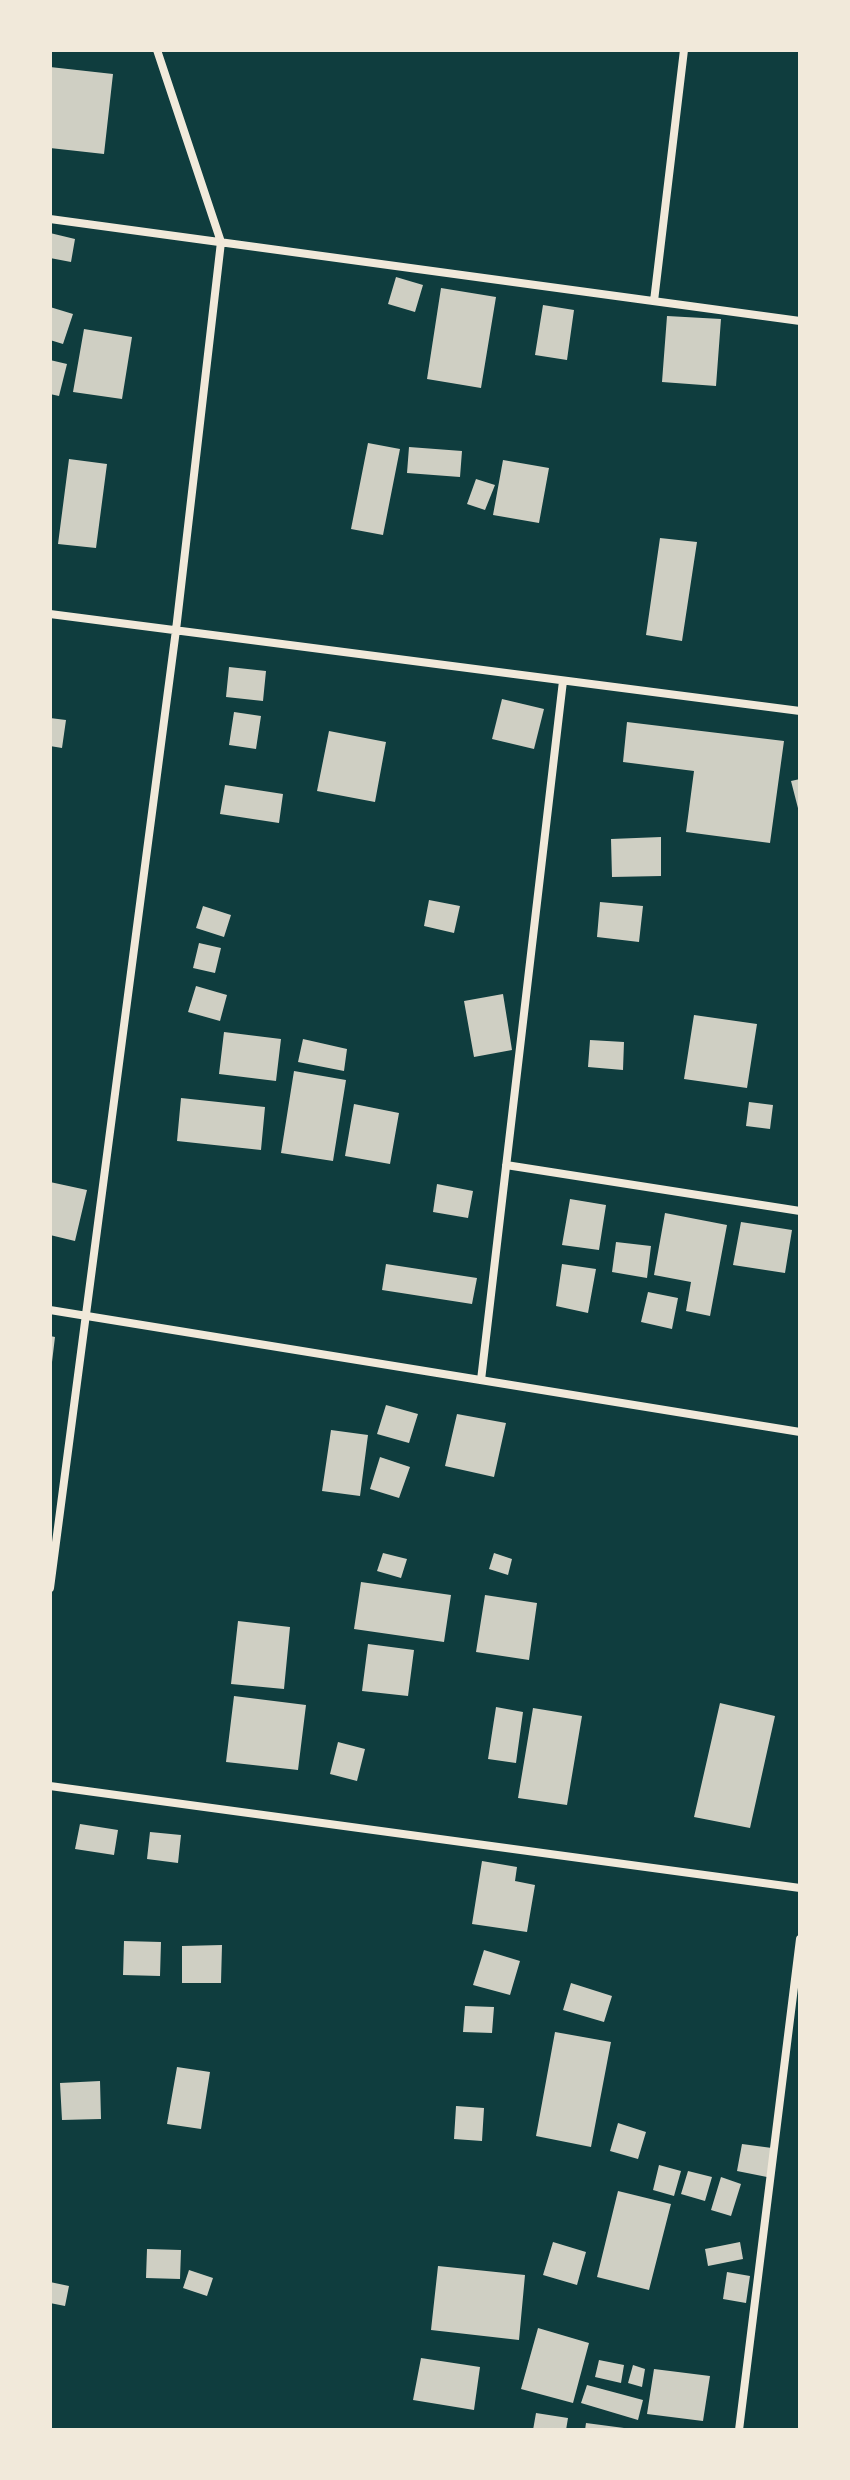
<!DOCTYPE html>
<html>
<head>
<meta charset="utf-8">
<style>
  body { margin:0 }
  #map { position:relative; width:850px; height:2480px; overflow:hidden; background:#0f3d3e; font-family:Bitter,serif }
  canvas { display:block }
  .frame { position:absolute; inset:0; border:52px solid #f1e9da; pointer-events:none }
</style>
</head>
<body>
<div id="map">
<canvas width="850" height="2480"></canvas>
<div class="frame"></div>
</div>
<script>
const context = document.querySelector('canvas').getContext('2d');
context.lineJoin = 'round';
function paint(path, color) { context.fillStyle = color; context.fill(path, 'evenodd'); }
const toPath = rows => new Path2D(rows.map(r => 'M' + r).join(''));
function stroke(path, color, width, dash) { context.strokeStyle = color; context.lineWidth = width; context.lineCap = dash ? 'butt' : 'round'; context.setLineDash(dash || []); context.stroke(path); }
paint(toPath([
  [50,67,113,74,104,154,50,148],
  [50,233,75,239,71,262,50,258],
  [396,277,423,285,415,312,388,304],
  [441,288,496,297,481,388,427,379],
  [543,305,574,310,567,360,535,355],
  [50,307,73,314,63,344,50,340],
  [667,316,721,319,716,386,662,382],
  [84,329,132,337,122,399,73,392],
  [50,360,67,364,59,396,50,394],
  [368,443,400,449,383,535,351,529],
  [409,447,462,451,460,477,407,473],
  [69,459,107,464,96,548,58,544],
  [503,460,549,468,539,523,493,515],
  [476,479,495,485,485,510,467,504],
  [660,538,697,542,682,641,646,635],
  [229,667,266,671,263,701,226,697],
  [502,699,544,709,534,749,492,739],
  [234,712,261,716,256,749,229,745],
  [50,718,66,720,62,748,50,746],
  [627,722,784,741,770,843,686,832,694,771,623,762],
  [329,731,386,742,375,802,317,791],
  [800,779,800,812,799,812,791,781],
  [225,785,283,794,279,823,220,814],
  [661,837,661,876,612,877,611,839],
  [429,900,460,906,454,933,424,926],
  [600,902,643,906,639,942,597,937],
  [203,906,231,915,224,937,196,928],
  [199,943,221,948,215,973,193,968],
  [196,986,227,995,220,1021,188,1012],
  [503,994,512,1050,474,1057,464,1001],
  [694,1015,757,1024,747,1088,684,1079],
  [224,1032,281,1039,276,1081,219,1074],
  [303,1039,347,1049,344,1071,298,1062],
  [590,1040,624,1042,623,1070,588,1067],
  [294,1071,346,1080,333,1161,281,1153],
  [181,1098,265,1107,261,1150,177,1141],
  [749,1102,773,1105,770,1129,746,1126],
  [354,1104,399,1113,390,1164,345,1156],
  [50,1182,87,1190,75,1241,50,1235],
  [437,1184,473,1191,468,1218,433,1212],
  [570,1199,606,1205,599,1250,562,1245],
  [665,1213,727,1225,710,1316,686,1311,691,1282,654,1275],
  [741,1222,792,1230,785,1273,733,1265],
  [616,1242,651,1246,647,1278,612,1272],
  [386,1264,477,1278,472,1304,382,1290],
  [562,1264,596,1269,588,1313,556,1306],
  [648,1292,678,1298,672,1329,641,1322],
  [50,1336,55,1337,52,1362,50,1362],
  [386,1405,418,1414,409,1443,377,1434],
  [457,1414,506,1423,494,1477,445,1466],
  [331,1430,368,1435,360,1496,322,1491],
  [380,1457,410,1467,399,1498,370,1489],
  [383,1553,407,1559,401,1578,377,1571],
  [494,1553,512,1559,508,1575,489,1569],
  [361,1582,451,1595,444,1642,354,1629],
  [485,1595,537,1603,529,1660,476,1652],
  [238,1621,290,1627,284,1689,231,1684],
  [368,1644,414,1650,408,1696,362,1691],
  [234,1696,306,1705,298,1770,226,1762],
  [720,1703,775,1716,750,1828,694,1817],
  [496,1707,523,1712,516,1763,488,1759],
  [533,1708,582,1716,567,1805,518,1798],
  [338,1742,365,1749,357,1781,330,1774],
  [80,1824,118,1830,114,1855,75,1849],
  [150,1832,181,1835,178,1863,147,1859],
  [482,1861,517,1867,515,1881,535,1885,527,1932,472,1924],
  [124,1941,161,1942,160,1976,123,1975],
  [222,1945,221,1983,182,1983,182,1946],
  [484,1950,520,1961,510,1995,473,1985],
  [571,1983,612,1996,604,2022,563,2010],
  [465,2006,494,2007,492,2033,463,2032],
  [555,2032,611,2042,591,2147,536,2136],
  [177,2067,210,2072,201,2129,167,2124],
  [100,2081,101,2119,62,2120,60,2083],
  [456,2106,484,2108,482,2141,454,2139],
  [618,2123,646,2132,638,2159,610,2151],
  [742,2144,772,2148,767,2177,737,2171],
  [659,2165,681,2171,674,2196,653,2190],
  [688,2171,712,2177,705,2201,681,2194],
  [721,2177,741,2184,731,2216,711,2210],
  [618,2191,671,2204,649,2290,597,2277],
  [553,2242,586,2252,577,2285,543,2275],
  [740,2242,743,2259,708,2266,705,2249],
  [147,2249,181,2250,180,2279,146,2278],
  [438,2266,525,2275,519,2340,431,2330],
  [189,2270,213,2278,207,2296,183,2288],
  [727,2272,750,2276,746,2303,723,2299],
  [50,2282,69,2286,65,2306,50,2303],
  [538,2328,589,2343,573,2403,521,2389],
  [421,2358,480,2367,474,2410,413,2400],
  [599,2360,624,2365,621,2383,595,2377],
  [633,2365,645,2369,642,2387,628,2383],
  [654,2369,710,2376,703,2421,647,2414],
  [587,2385,643,2400,638,2420,581,2403],
  [536,2413,568,2418,566,2430,533,2430],
  [586,2423,624,2428,624,2430,585,2430]
]), '#cfcfc3');
stroke(toPath([
  [50,219,800,321],
  [654,301,684,50],
  [50,614,800,711],
  [506,1165,800,1211],
  [50,1310,800,1432],
  [481,1380,563,681],
  [50,1588,176,630,221,242,157,50],
  [50,1786,800,1888],
  [739,2430,800,1939]
]), '#f1e9da', 8);
</script>
</body>
</html>
